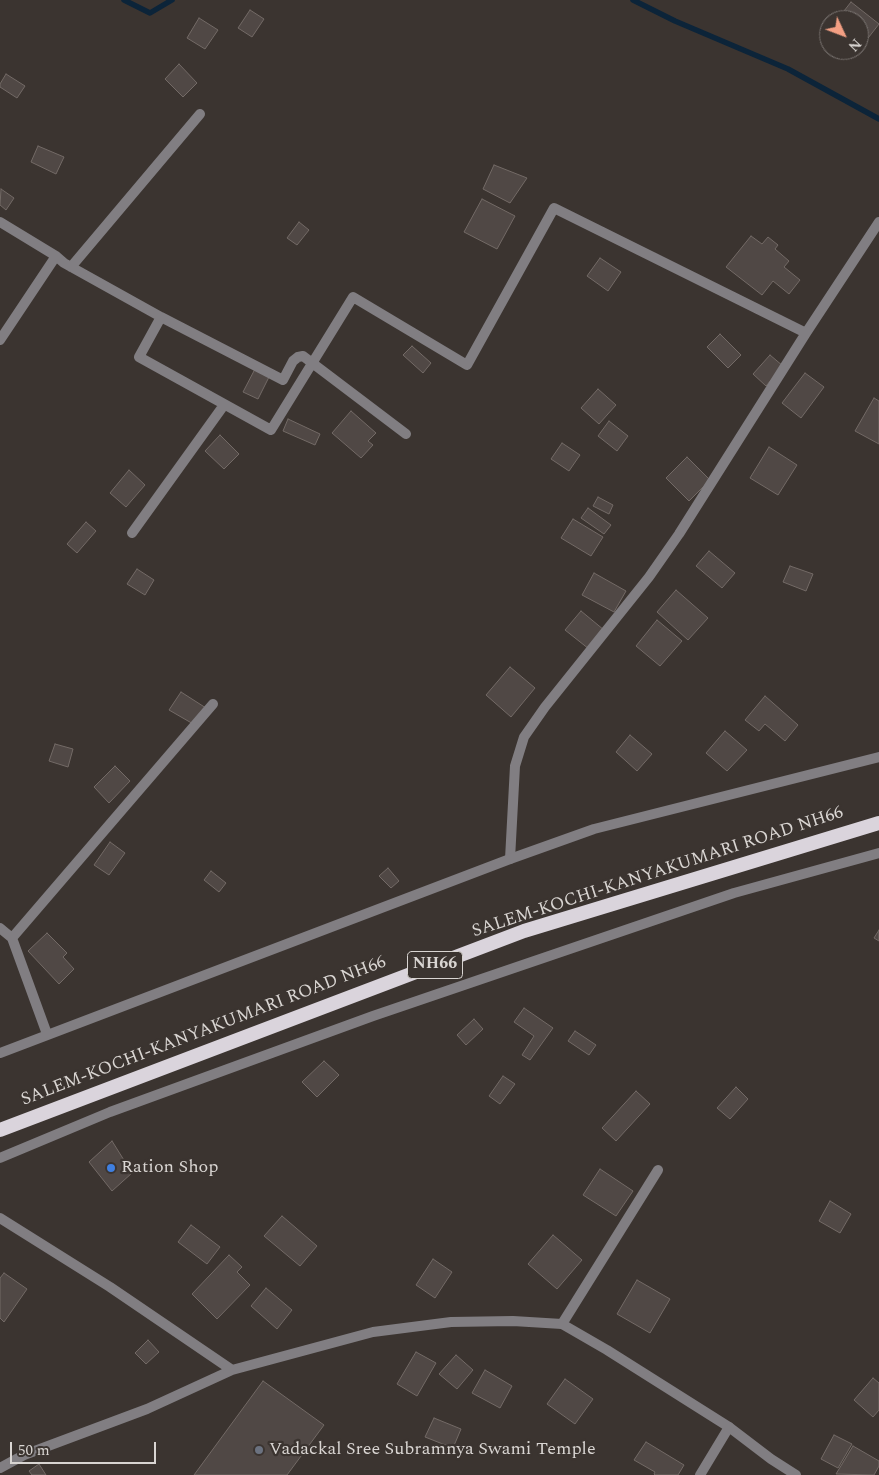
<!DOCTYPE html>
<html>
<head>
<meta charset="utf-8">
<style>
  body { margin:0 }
  #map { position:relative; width:879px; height:1475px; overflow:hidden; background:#3b3430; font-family:Spectral,serif }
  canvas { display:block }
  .north { position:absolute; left:819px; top:10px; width:50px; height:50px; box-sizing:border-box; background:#3b3430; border:1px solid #7a7471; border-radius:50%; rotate:133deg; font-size:14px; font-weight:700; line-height:20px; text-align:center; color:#d9d5d2 }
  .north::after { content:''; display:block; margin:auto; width:18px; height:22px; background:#f39f83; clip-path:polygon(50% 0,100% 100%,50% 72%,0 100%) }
  .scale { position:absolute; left:10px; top:1442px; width:146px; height:22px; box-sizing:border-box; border:2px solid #d9d5d2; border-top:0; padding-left:6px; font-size:15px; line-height:18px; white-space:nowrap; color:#d9d5d2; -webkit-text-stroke:4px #3b3430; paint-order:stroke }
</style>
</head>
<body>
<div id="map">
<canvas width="879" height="1475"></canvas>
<div class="north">N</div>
<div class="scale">50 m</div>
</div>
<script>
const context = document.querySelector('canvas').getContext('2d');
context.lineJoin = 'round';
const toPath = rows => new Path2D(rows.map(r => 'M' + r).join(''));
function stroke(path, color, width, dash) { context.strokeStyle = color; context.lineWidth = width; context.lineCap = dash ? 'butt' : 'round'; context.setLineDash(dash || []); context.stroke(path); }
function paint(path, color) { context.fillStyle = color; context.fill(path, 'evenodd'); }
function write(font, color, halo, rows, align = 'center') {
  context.font = font + ' Spectral,serif'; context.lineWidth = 4.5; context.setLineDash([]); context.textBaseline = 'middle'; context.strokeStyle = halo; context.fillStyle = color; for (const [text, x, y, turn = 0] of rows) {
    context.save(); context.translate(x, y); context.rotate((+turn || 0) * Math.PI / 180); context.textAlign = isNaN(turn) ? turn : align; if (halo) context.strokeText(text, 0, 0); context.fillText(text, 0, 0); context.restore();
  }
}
stroke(toPath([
  [124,0,150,13,172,0],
  [633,0,675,21,788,69,879,119]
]), '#0c2439', 5.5);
const building = toPath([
  [851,2,879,24,858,51,859,20,837,20,851,2],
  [250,10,264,19,252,37,238,28,250,10],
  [199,18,218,30,205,49,187,38,199,18],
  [179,64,197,83,183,97,165,79,179,64],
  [6,74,25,86,17,98,0,87,0,84,6,74],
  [38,146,64,157,56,174,31,162,38,146],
  [494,165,527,178,510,203,483,189,494,165],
  [1,189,14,198,6,210,0,205,1,189],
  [482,199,515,216,497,249,464,232,482,199],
  [299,222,309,230,297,245,287,238,299,222],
  [751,236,762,244,768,237,778,245,775,249,789,261,784,267,800,280,789,294,773,281,762,295,726,267,751,236],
  [600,258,621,272,608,291,587,276,600,258],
  [720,334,741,355,728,368,707,347,720,334],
  [412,346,431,363,423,373,403,355,412,346],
  [770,355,783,366,766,386,753,374,770,355],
  [255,369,269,377,258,399,243,392,255,369],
  [805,373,824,387,801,418,782,403,805,373],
  [598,389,616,405,599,424,581,408,598,389],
  [874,398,879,401,879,444,855,431,874,398],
  [351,411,376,433,368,441,373,445,361,458,332,433,351,411],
  [288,419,320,434,315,445,283,431,288,419],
  [609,421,628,436,617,451,598,436,609,421],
  [220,435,239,454,224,469,205,451,220,435],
  [562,443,580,455,569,471,551,459,562,443],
  [769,447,797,465,778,495,750,478,769,447],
  [687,457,710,480,689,501,666,478,687,457],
  [129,470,145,485,126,507,110,493,129,470],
  [598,497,613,505,609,514,593,506,598,497],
  [588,508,611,525,604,534,581,518,588,508],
  [573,519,603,537,591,556,561,538,573,519],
  [86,522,96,531,77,553,67,544,86,522],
  [709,551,735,573,722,588,696,566,709,551],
  [790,566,813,574,806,591,783,582,790,566],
  [137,569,154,580,145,595,127,584,137,569],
  [594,573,626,591,614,612,582,595,594,573],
  [676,590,708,618,688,640,657,612,676,590],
  [581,611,604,630,589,649,565,630,581,611],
  [657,620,682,641,660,666,636,646,657,620],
  [510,667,535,688,511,717,486,695,510,667],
  [181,692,206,708,195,725,169,710,181,692],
  [765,696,798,725,785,741,765,724,759,731,745,720,765,696],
  [725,731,747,750,727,771,706,753,725,731],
  [630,735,652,754,637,771,616,752,630,735],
  [55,744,73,749,68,767,49,761,55,744],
  [115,766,130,781,109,803,94,787,115,766],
  [110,842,125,853,109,875,94,865,110,842],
  [388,868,399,881,391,888,379,876,388,868],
  [211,871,226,883,219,892,204,880,211,871],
  [879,930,879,941,874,938,879,930],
  [47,933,67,953,63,957,74,969,59,984,28,951,47,933],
  [524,1008,553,1028,530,1060,522,1055,534,1036,514,1022,524,1008],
  [474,1019,483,1029,466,1045,457,1035,474,1019],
  [575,1031,596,1045,589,1055,568,1041,575,1031],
  [324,1061,339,1075,317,1097,302,1082,324,1061],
  [503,1076,515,1084,500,1104,489,1096,503,1076],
  [736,1087,748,1099,730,1119,717,1108,736,1087],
  [636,1091,650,1104,616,1141,602,1128,636,1091],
  [112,1141,132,1173,112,1191,89,1162,112,1141],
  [600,1169,633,1191,616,1216,583,1195,600,1169],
  [830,1201,851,1214,840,1233,819,1221,830,1201],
  [282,1216,317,1246,300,1266,264,1236,282,1216],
  [191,1225,220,1247,207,1264,178,1242,191,1225],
  [553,1235,582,1260,557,1289,528,1264,553,1235],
  [229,1255,242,1267,237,1272,250,1285,217,1319,192,1294,229,1255],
  [433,1259,452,1272,435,1298,416,1285,433,1259],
  [4,1273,27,1289,4,1322,0,1318,0,1278,4,1273],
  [637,1280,670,1299,650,1333,617,1314,637,1280],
  [266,1288,292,1310,277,1329,251,1306,266,1288],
  [148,1340,159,1352,146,1364,135,1353,148,1340],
  [416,1352,436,1363,417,1396,397,1384,416,1352],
  [456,1355,473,1370,457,1389,439,1374,456,1355],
  [485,1370,512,1386,500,1408,472,1393,485,1370],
  [873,1378,879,1383,879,1410,873,1417,854,1400,873,1378],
  [565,1379,593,1399,575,1424,547,1404,565,1379],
  [263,1381,324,1425,287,1475,194,1475,263,1381],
  [434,1418,461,1429,453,1448,425,1437,434,1418],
  [834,1435,852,1444,838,1468,821,1459,834,1435],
  [646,1442,684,1465,678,1475,655,1475,654,1474,655,1472,634,1460,646,1442],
  [853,1446,879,1461,879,1466,874,1475,836,1474,853,1446],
  [39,1464,46,1475,32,1475,29,1471,39,1464]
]);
paint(building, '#504845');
stroke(building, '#736a66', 1);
stroke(toPath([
  [0,222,56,256],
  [71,267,200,114],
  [161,317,139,357,271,430,353,297,467,365,554,208,806,333],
  [0,340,56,256,64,263,161,317,283,380,293,361,298,357,303,356,406,434],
  [132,533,224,405],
  [510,859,515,766,524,737,545,707,649,577,679,534,806,333,879,222],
  [0,928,12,938,213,704],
  [12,938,47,1034],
  [562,1324,658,1170],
  [700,1475,729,1427]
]), '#817e82', 10);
stroke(toPath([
  [0,1053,510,859,594,829,879,757],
  [0,1158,110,1112,373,1016,734,893,879,853],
  [0,1218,110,1287,232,1370],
  [0,1468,24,1455,147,1409,232,1370,373,1332,451,1322,513,1321,562,1324,607,1350,729,1427,771,1459,796,1475]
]), '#817e82', 10);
stroke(toPath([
  [0,1130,524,931,879,823]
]), '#dad4dc', 14);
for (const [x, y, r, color] of [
  [111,1168,5,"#3f7fe0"],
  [259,1450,5,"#6b7280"]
]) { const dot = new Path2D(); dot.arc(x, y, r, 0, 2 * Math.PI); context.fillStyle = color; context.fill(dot); stroke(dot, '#3b3430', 2); }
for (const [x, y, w] of [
  [435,965,55]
]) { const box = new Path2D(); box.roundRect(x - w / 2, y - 13.5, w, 27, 4); context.fillStyle = '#3b3430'; context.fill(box); stroke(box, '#d9d5d2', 1); }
write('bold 16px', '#d9d5d2', null, [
  ["NH66",435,965]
]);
write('18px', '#d9d5d2', '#3b3430', [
  ["SALEM-KOCHI-KANYAKUMARI ROAD NH66",658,873,-18],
  ["SALEM-KOCHI-KANYAKUMARI ROAD NH66",204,1032,-21]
]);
write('18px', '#d9d5d2', '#3b3430', [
  ["Ration Shop",121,1168],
  ["Vadackal Sree Subramnya Swami Temple",269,1450]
], 'left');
</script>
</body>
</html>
